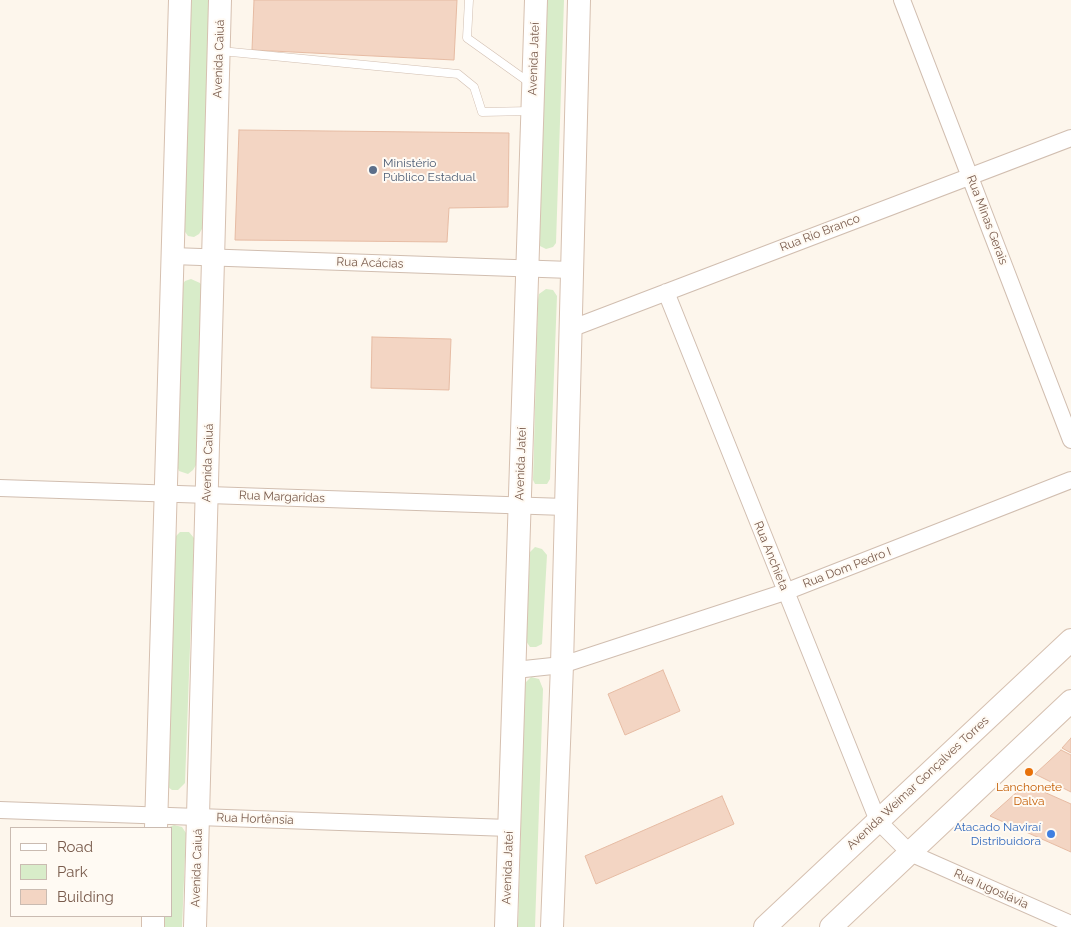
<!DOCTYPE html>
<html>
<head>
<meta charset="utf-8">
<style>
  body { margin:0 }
  #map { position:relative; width:1071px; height:927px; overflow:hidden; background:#fdf6ec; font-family:Raleway,sans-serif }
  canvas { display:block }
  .legend { position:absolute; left:10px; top:827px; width:162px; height:90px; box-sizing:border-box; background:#fffaf3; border:1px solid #cabbb1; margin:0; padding:6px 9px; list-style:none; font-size:15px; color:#7a5c4d }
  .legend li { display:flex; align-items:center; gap:10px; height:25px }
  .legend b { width:25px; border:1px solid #cabbb1 }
</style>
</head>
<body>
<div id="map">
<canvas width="1071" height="927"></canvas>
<ul class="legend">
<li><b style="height:6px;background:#fff"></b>Road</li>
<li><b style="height:14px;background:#d8ecc9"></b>Park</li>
<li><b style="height:14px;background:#f3d5c3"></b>Building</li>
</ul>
</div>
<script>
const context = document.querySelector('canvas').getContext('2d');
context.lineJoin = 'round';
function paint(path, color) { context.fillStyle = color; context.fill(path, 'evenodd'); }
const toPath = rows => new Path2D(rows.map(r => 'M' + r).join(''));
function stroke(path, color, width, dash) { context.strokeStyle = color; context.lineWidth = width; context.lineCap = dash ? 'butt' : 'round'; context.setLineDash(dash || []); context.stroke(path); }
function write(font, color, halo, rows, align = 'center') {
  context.font = font + ' Raleway,sans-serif'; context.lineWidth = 4; context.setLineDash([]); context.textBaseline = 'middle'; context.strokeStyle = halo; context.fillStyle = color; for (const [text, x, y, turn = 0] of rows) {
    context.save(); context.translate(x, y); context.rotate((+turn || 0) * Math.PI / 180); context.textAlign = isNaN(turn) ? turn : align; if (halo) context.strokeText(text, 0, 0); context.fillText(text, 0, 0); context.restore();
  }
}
paint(toPath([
  [188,0,209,0,202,229,199,234,194,237,188,236,183,229],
  [545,0,564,0,556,243,553,247,546,249,540,246,538,242],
  [191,279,200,283,203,288,196,465,193,470,188,474,179,471,177,466,182,285,185,281],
  [546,289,553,290,557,296,550,479,547,484,535,484,533,480,538,300,539,294],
  [180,532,189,532,194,538,185,783,178,790,172,790,168,787,175,537],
  [535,547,542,549,547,555,542,644,536,647,530,647,526,641,530,552],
  [531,677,539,679,543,689,535,927,518,927,525,683],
  [174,825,182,827,186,833,182,927,162,927,162,916,171,916,171,828,167,828]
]), '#d8ecc9');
const building = toPath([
  [254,0,457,0,454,60,252,50,254,0],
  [239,130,509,133,508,207,449,208,447,242,235,240,239,130],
  [372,337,451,339,449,390,371,388,372,337],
  [663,670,680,711,625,735,608,694,663,670],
  [1071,738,1071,753,1062,748,1071,738],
  [1061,750,1071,755,1071,792,1035,774,1061,750],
  [1026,784,1071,804,1071,852,990,816,1026,784],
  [722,796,734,824,596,884,585,856,722,796]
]);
paint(building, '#f3d5c3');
stroke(building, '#e6bba3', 1);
const lane = toPath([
  [469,0,467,38,530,83],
  [221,51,458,74,474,87,482,112,530,111]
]);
const street = toPath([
  [902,0,1071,440],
  [172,256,571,270],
  [666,292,878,821,910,853,1071,924],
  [570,329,1071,138],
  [0,488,565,507],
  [515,670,562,665,785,592,1071,480],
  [0,810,509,828]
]);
const secondary = toPath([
  [156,828,180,0],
  [153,927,153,916],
  [195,927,220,0],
  [506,927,536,0],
  [552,927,562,665,579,0],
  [765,927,1071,640],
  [831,927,1071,701]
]);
stroke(lane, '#d1beb0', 9);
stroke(street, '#d1beb0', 18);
stroke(secondary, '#d6c0b0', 24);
stroke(lane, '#fff', 8);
stroke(street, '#fff', 16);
stroke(secondary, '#fff', 22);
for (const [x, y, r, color] of [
  [373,170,5,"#5c6f8a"],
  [1029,772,5,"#e8710a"],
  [1051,834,5,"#3f7fe0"]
]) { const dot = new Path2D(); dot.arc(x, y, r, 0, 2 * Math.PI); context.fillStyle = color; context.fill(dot); stroke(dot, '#fffaf3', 2); }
write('12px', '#7a5c4d', '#fffaf3', [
  ["Avenida Caiuá",219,59,-88],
  ["Avenida Jateí",534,59,-88],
  ["Rua Minas Gerais",987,220,69],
  ["Rua Rio Branco",820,233,-21],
  ["Rua Acácias",370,263,2],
  ["Avenida Caiuá",208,463,-88],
  ["Avenida Jateí",521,464,-88],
  ["Rua Margaridas",282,497,2],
  ["Rua Anchieta",771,556,68],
  ["Rua Dom Pedro I",847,568,-21],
  ["Avenida Weimar Gonçalves Torres",918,783,-43],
  ["Rua Hortênsia",255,819,2],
  ["Avenida Caiuá",197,868,-88],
  ["Avenida Jateí",508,868,-88],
  ["Rua Iugoslávia",991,889,24]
]);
write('12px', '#4e5e75', '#fffaf3', [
  ["Ministério",383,163],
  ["Público Estadual",383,177]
], 'left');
write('12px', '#c56008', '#fffaf3', [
  ["Lanchonete",1029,787],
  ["Dalva",1029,801]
]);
write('12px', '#366cbe', '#fffaf3', [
  ["Atacado Naviraí",1041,827],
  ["Distribuidora",1041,841]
], 'right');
</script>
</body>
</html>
